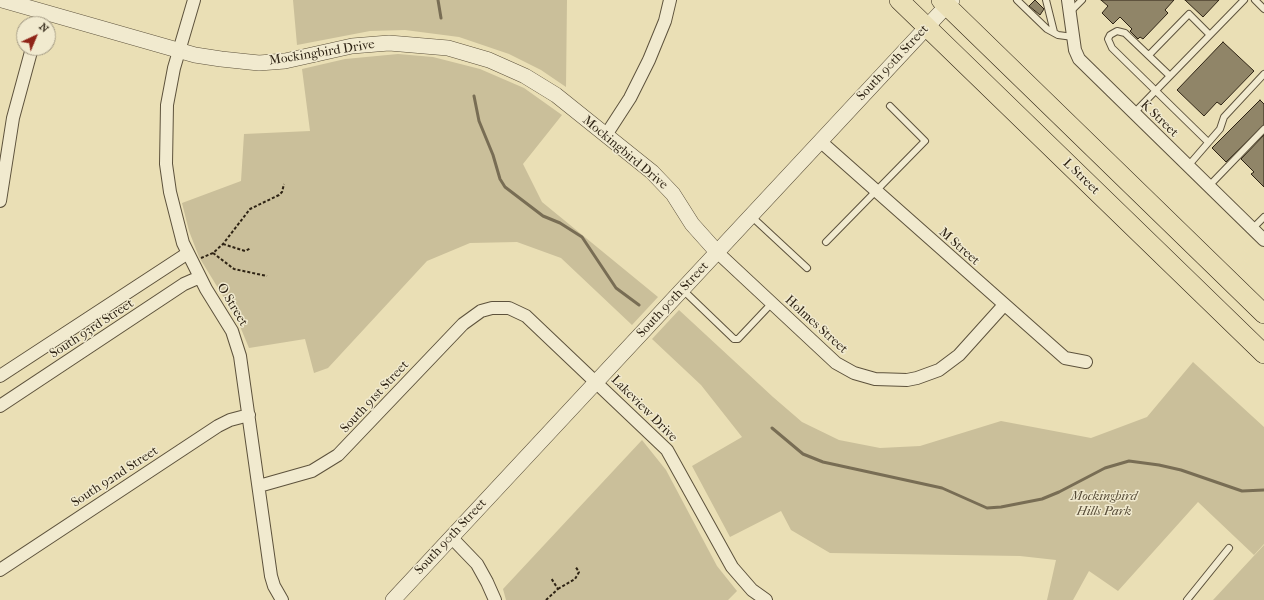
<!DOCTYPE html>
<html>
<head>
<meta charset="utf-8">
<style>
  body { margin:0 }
  #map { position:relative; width:1264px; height:600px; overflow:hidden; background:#eadfb5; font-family:"IM FELL French Canon",serif }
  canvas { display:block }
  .north { position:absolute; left:16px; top:16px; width:40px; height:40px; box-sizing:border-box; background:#f1eacf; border:1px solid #a39a84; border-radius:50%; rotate:44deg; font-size:11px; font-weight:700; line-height:16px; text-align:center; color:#2e2314 }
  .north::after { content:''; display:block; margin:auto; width:14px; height:18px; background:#8f2418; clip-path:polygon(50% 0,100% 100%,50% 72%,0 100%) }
</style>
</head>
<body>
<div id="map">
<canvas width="1264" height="600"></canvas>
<div class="north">N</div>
</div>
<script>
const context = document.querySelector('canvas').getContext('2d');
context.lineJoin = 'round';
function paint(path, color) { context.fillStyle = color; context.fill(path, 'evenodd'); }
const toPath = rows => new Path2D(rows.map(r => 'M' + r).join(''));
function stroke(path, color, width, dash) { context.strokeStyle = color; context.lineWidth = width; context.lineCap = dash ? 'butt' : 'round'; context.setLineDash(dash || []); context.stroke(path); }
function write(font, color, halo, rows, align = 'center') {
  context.font = font + ' "IM FELL French Canon",serif'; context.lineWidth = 3; context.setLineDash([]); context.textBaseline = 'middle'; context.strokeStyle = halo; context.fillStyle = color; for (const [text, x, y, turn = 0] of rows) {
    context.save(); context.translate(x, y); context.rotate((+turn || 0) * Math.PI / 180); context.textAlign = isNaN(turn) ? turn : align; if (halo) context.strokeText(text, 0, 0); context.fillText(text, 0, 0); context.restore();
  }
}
paint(toPath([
  [293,0,567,0,566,87,541,70,509,54,459,37,405,30,370,31,297,45],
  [398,54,433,57,480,69,524,88,562,115,523,164,542,202,658,297,632,325,561,258,517,242,470,243,427,261,328,368,314,373,305,339,249,348,237,319,199,257,189,231,182,203,241,181,244,134,310,131,302,69,345,59],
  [679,310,773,397,802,422,839,440,880,448,920,446,1001,421,1091,438,1147,417,1193,362,1264,427,1264,544,1254,555,1198,502,1118,591,1089,571,1073,600,1047,600,1056,560,1020,556,830,553,791,530,781,511,730,537,692,466,742,437,701,385,652,339],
  [642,440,666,470,717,566,737,591,728,600,506,600,503,589],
  [1264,545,1264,600,1213,600]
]), '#cabf9a');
stroke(toPath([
  [438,0,441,18],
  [474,96,479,121,493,155,500,179,505,187,543,216,560,223,582,237,616,288,639,305],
  [772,428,803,454,823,462,942,488,987,508,1001,507,1042,499,1059,492,1105,468,1129,461,1159,465,1181,470,1242,491,1264,490]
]), '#786d54', 3);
const building = toPath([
  [1035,0,1044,9,1040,15,1029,6,1035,0],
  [1101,0,1174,0,1165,10,1168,13,1143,39,1140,37,1138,39,1130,31,1132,29,1120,17,1113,24,1102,13,1108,6,1101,0],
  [1185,0,1219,0,1203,17,1185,0],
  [1223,42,1254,71,1221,105,1217,102,1204,116,1177,90,1223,42],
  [1260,100,1264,104,1264,125,1226,162,1212,148,1260,100],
  [1264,135,1264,187,1251,174,1254,172,1241,159,1264,135]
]);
paint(building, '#908568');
stroke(building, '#2e2314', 1);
const service = toPath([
  [1017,0,1047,29,1058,35,1073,37],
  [1046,0,1054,32],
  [1255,0,1264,9],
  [1070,12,1082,0],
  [1149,55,1189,14,1210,35],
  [1170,76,1125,33,1117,31,1110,35,1108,39,1112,48,1208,142],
  [1133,114,1244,0],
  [1188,166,1220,129,1224,117,1264,74],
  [1208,187,1264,129],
  [751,216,807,268],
  [1252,229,1264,217],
  [826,242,925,141,890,106],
  [683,290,734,339,738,339,771,304],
  [1187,600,1229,548]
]);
const minor = toPath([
  [194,0,174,68,167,105,166,164,170,192,183,243,206,289,232,331,240,356,271,576,274,586,282,600],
  [1068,0,1075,50,1079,59,1264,240],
  [39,24,42,12],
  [606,135,630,98,649,60,665,21,670,0],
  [820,141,1065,358,1086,362],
  [0,201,13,118,32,48],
  [717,252,836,363,854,373,875,379,907,380,917,378,939,370,959,355,1004,305],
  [0,376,188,253],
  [0,406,184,284,200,277],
  [259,486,312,471,338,455,463,324,481,311,492,308,509,308,526,316,667,450,732,567,752,590,766,600],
  [451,537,477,564,487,582,495,600],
  [0,570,218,426,230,420,249,415]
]);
const tertiary = toPath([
  [2,0,195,55,221,59,259,63,285,61,352,46,389,43,448,48,489,60,525,76,556,95,652,172,673,194,692,224,717,252],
  [393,600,952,0]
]);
const primary = toPath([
  [899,0,1264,354],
  [941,0,1264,314]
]);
stroke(service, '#5d523c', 8);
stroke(minor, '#5d523c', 14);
stroke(tertiary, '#5d523c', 16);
stroke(primary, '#2e2314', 20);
stroke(toPath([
  [223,244,245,251,251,248],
  [213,253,234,269,267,276],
  [201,258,213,253,223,244,250,209,279,195,282,192,284,184],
  [558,589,575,579,579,572,575,566],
  [546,600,558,589,551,578]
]), '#2e2314', 2, [3, 2]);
stroke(service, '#f1eacf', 6);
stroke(minor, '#f1eacf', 12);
stroke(tertiary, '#f1eacf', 15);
stroke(primary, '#eadfb5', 19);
write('13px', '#2e2314', '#f1eacf', [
  ["Mockingbird Drive",322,53,-9],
  ["South 90th Street",893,63,-47],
  ["K Street",1159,119,44],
  ["Mockingbird Drive",625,153,40],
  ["L Street",1081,177,44],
  ["M Street",959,247,41],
  ["South 90th Street",673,300,-47],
  ["O Street",232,305,59],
  ["Holmes Street",816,325,42],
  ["South 93rd Street",92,329,-33],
  ["South 91st Street",375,397,-47],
  ["Lakeview Drive",644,409,45],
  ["South 92nd Street",115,477,-33],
  ["South 90th Street",451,537,-47]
]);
write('italic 13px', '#554a36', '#f1eacf', [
  ["Mockingbird",1104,497],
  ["Hills Park",1104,512]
]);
</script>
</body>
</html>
